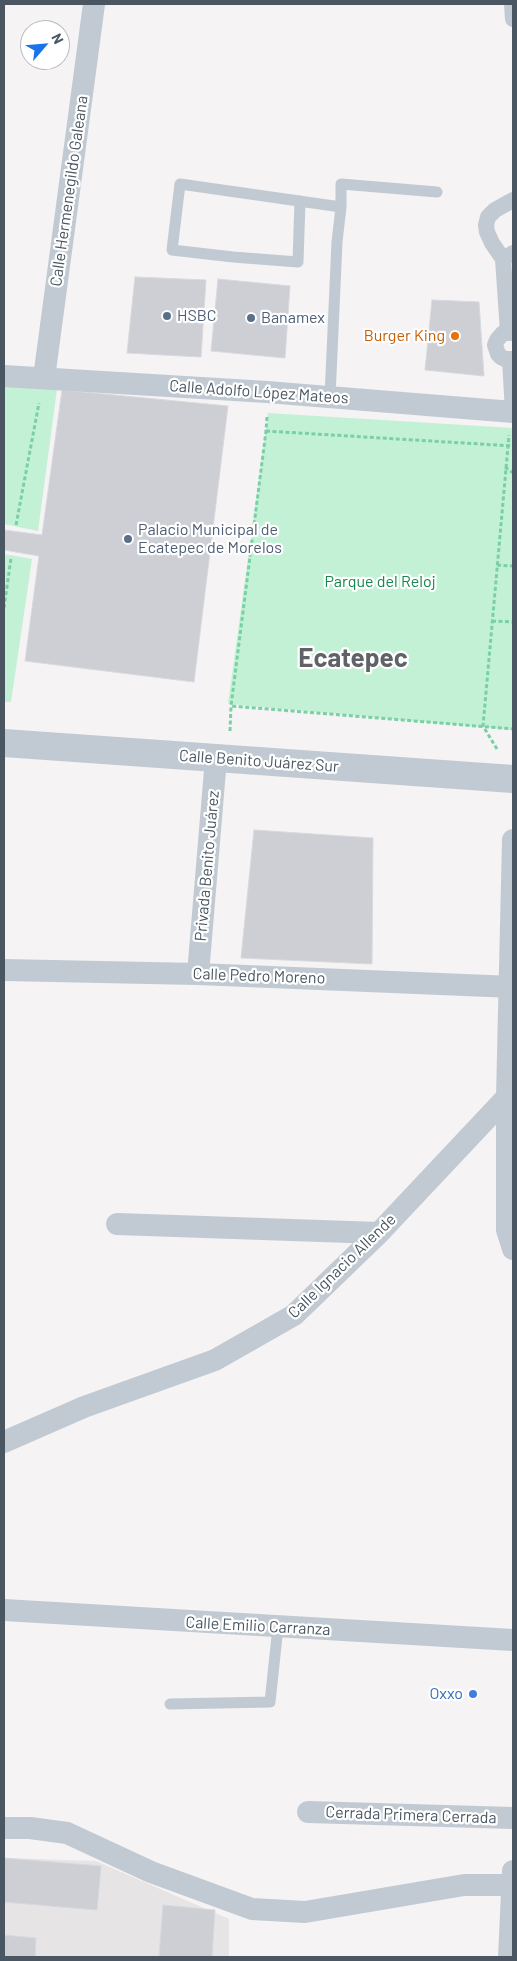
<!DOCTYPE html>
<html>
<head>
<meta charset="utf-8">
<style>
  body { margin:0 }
  #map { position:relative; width:517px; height:1961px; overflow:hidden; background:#f5f3f3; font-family:Barlow,sans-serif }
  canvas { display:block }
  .frame { position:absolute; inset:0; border:5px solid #4a5661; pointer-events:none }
  .north { position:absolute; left:20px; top:20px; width:50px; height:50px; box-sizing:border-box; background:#fff; border:1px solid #b7bbc0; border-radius:50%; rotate:63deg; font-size:14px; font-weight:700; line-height:20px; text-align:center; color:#4a5661 }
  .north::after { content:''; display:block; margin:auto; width:18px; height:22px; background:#1a73e8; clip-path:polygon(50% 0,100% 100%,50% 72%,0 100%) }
</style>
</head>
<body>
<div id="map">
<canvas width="517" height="1961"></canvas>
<div class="frame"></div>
<div class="north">N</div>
</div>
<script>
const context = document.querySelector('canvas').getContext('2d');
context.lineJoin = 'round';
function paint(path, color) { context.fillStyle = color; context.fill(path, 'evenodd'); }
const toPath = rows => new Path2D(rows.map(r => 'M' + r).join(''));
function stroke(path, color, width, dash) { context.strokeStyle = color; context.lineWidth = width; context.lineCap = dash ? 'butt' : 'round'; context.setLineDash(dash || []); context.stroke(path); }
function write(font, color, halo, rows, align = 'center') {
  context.font = font + ' Barlow,sans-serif'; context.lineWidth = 4.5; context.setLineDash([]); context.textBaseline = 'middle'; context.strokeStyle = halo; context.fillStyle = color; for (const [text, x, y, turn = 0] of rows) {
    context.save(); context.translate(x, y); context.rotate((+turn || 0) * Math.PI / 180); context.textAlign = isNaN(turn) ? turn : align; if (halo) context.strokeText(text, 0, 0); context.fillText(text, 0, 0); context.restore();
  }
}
paint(toPath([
  [4,1858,96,1861,229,1919,229,1957,4,1957]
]), '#e6e4e5');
paint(toPath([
  [4,384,57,389,38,531,4,524],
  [268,413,513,428,513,730,228,704],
  [4,554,32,559,11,702,4,702]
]), '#c3f1d5');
const building = toPath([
  [135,277,206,280,201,357,127,353,135,277],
  [218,279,290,286,285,358,211,351,218,279],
  [432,300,479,302,484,376,425,370,432,300],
  [62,390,228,406,194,682,25,661,39,556,4,550,4,530,42,535,62,390],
  [254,830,373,838,372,964,241,958,254,830],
  [4,1858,101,1866,97,1910,4,1902,4,1858],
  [163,1905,215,1910,212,1957,159,1957,163,1905],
  [4,1935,36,1938,35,1957,4,1957,4,1935]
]);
paint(building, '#cdcfd5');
stroke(building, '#d7d9de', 1);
stroke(toPath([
  [267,417,266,431,231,706,513,729],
  [266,431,513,446],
  [505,467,513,473],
  [16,525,39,403],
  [497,565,513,566],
  [4,608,11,558],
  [492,621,513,622],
  [230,731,231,706],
  [497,749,483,726,509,435]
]), '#7ad0a6', 3, [4, 2.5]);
stroke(toPath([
  [300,201,298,262,233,257,172,250,180,184,341,207,337,242,330,397],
  [341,207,341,184,437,192],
  [170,1704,270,1702,278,1627]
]), '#c1cad2', 11);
stroke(toPath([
  [512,4,513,19],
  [503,259,492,243,487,232,486,225,488,217,495,210,513,200],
  [508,332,503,259,513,253],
  [513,333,503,333,497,340,495,345,498,354,501,357,505,359,513,359],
  [510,360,513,412]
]), '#c1cad2', 16);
stroke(toPath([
  [4,376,267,392,513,412],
  [44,378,94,4],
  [513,840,507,1097,507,1230,513,1249],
  [4,970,198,974,513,987],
  [198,974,216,758],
  [117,1224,379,1233],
  [4,1442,84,1407,215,1360,294,1315,379,1233,507,1097],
  [4,1610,513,1640],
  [308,1812,513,1818],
  [4,1828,30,1828,67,1833,151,1872,252,1909,305,1912,464,1885,512,1885],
  [509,1957,513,1871]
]), '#c1cad2', 22);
stroke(toPath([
  [4,743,513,779]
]), '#c1cad2', 28);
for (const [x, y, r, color] of [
  [167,316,5,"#5c6f8a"],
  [251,318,5,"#5c6f8a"],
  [455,336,5,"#e8710a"],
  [128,539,5,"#5c6f8a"],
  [473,1694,5,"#3f7fe0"]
]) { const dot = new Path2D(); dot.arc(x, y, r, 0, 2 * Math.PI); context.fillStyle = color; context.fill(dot); stroke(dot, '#fff', 2); }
write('16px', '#4a5661', '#fff', [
  ["Calle Hermenegildo Galeana",69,191,-82],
  ["Calle Adolfo López Mateos",259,392,4],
  ["Calle Benito Juárez Sur",259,761,4],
  ["Privada Benito Juárez",207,866,-85],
  ["Calle Pedro Moreno",259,976,2],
  ["Calle Ignacio Allende",342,1266,-44],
  ["Calle Emilio Carranza",258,1626,3],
  ["Cerrada Primera Cerrada",411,1815,2]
]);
write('16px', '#4e5e75', '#fff', [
  ["HSBC",177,316],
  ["Banamex",261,318],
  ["Palacio Municipal de",138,530],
  ["Ecatepec de Morelos",138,548]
], 'left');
write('16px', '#c56008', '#fff', [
  ["Burger King",445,336]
], 'right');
write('16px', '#17864f', '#fff', [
  ["Parque del Reloj",380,582]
]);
write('16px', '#366cbe', '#fff', [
  ["Oxxo",463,1694]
], 'right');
write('bold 26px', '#5f6368', '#fff', [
  ["Ecatepec",353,658]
]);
</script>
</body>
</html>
